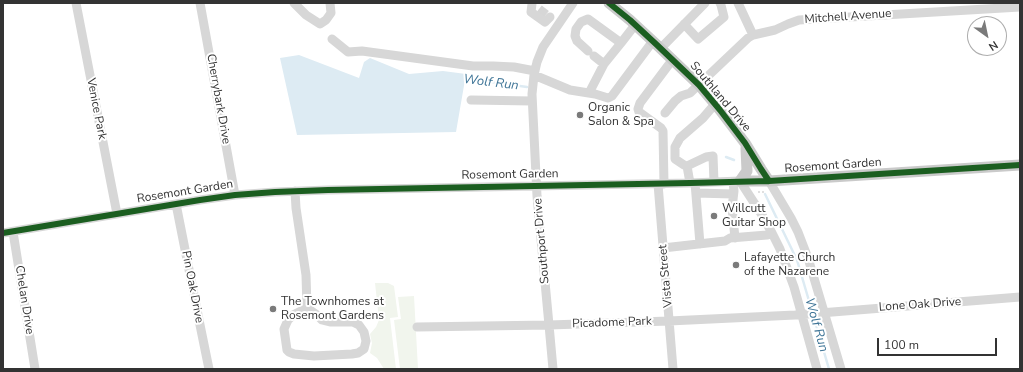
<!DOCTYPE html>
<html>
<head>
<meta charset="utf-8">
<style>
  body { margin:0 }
  #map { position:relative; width:1023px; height:372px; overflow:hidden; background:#fff; font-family:"Nunito Sans",sans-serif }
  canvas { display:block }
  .frame { position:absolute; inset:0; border:4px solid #333; pointer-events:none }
  .north { position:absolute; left:967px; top:16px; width:40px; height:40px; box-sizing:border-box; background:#fff; border:1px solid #adadad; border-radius:50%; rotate:147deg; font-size:11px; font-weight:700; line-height:16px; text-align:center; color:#333 }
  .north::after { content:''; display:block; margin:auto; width:14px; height:18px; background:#7a7a7a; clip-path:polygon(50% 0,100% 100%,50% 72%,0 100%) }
  .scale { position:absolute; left:877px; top:338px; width:120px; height:18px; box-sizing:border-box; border:2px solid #333; border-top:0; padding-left:5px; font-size:12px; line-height:14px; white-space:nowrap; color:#333; -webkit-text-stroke:3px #fff; paint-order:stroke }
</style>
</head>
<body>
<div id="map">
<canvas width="1023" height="372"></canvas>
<div class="frame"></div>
<div class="north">N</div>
<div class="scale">100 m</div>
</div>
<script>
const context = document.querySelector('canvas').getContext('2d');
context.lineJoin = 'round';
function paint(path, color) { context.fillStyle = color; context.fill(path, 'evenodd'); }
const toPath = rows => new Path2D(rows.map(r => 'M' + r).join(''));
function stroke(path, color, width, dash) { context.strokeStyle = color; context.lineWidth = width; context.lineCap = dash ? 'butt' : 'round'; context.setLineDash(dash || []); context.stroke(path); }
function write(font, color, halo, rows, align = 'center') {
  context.font = font + ' "Nunito Sans",sans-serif'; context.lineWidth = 4; context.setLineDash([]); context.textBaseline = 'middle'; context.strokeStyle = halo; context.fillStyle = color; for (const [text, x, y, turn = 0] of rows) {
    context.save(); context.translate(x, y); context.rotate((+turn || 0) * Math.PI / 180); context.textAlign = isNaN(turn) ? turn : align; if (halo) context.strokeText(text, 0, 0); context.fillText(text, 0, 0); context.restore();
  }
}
paint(toPath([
  [375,283,388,283,394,286,398,317,390,318,396,369,384,369,377,358,370,353,372,343,370,334,376,327,379,320],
  [414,296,418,369,400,369,394,320,401,319,398,297]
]), '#f1f5ed');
paint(toPath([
  [299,55,359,78,364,62,370,58,409,74,443,71,466,74,456,132,297,135,280,58]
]), '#ddebf3');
stroke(toPath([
  [463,78,527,87],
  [726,157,734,160],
  [765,194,797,260,829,369]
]), '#ddebf3', 2.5);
stroke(toPath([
  [539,9,548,16]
]), '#d6d6d6', 9, [9, 4.5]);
stroke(toPath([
  [758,192,766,192]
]), '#d6d6d6', 1.5, [2, 2]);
stroke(toPath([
  [76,3,117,214],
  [200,3,235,195],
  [294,3,306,15,320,24,326,20,331,13,330,3],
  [738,3,753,35],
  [532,4,531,12,545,22,550,17],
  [684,24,698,39,724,17,721,5,720,3],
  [332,39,348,52,362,51,473,66,493,66,514,67,535,71],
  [621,43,635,25],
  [661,48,705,3],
  [588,51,577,41,575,36,576,29,581,22,588,19,621,43,604,64,594,56],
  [534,75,570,90,595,94,608,98,612,96,653,41],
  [589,93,604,64],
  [471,100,532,101],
  [665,113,675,101,681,96,690,93,748,38,753,35,775,30,788,24,799,20,1020,7],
  [687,166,706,157,713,156,714,182],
  [769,181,791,218,798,232,808,258,841,369],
  [733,182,734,191,732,208,735,238],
  [690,183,687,166,684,165,675,159,675,147,680,138,703,118,715,104],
  [695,183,700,244],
  [658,184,673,369],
  [664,184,663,131,661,128,639,112,638,109,640,103,673,59],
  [295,191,296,208,306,275,307,308],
  [696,193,733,194],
  [176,204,199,320,209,369],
  [13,232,35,369],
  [3,233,200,200,235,195,275,192,328,190,690,183,740,181,762,215,772,233,780,249,794,287,817,369],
  [663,248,725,241,730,238,767,235,772,233],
  [307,308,317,315,322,320,330,322,353,322,359,325,364,332,366,341,364,349,358,353,352,354,314,356,294,354,289,352,287,350,284,329,288,320,293,315,307,308],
  [417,327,549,325,669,321,795,315,1020,297],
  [553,369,549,325,537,196,532,94,534,75,537,62,543,47,573,3]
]), '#d7d7d7', 9);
stroke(toPath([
  [609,3,630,20,657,45,699,85,720,110,745,143,761,169,769,181],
  [740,181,769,181,1020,165],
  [740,181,747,171,746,148]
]), '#cacaca', 11);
stroke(toPath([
  [609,3,630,20,657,45,699,85,720,110,745,143,761,169,769,181],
  [3,233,200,200,235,195,275,192,328,190,690,183,769,181,1020,165]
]), '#1b5e20', 6);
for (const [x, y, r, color] of [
  [580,115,4,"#7a7a7a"],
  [714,216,4,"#7a7a7a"],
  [736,265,4,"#7a7a7a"],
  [273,309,4,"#7a7a7a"]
]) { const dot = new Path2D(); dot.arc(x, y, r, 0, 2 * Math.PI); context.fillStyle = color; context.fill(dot); stroke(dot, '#fff', 1.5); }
write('12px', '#333', '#fff', [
  ["Mitchell Avenue",848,17,-4],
  ["Southland Drive",720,97,50],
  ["Cherrybark Drive",218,99,80],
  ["Venice Park",96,109,79],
  ["Rosemont Garden",833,166,-4],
  ["Rosemont Garden",510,175,-1],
  ["Rosemont Garden",185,192,-9],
  ["Southport Drive",542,241,-95],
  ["Vista Street",666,276,-95],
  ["Pin Oak Drive",192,287,79],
  ["Chelan Drive",24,300,81],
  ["Lone Oak Drive",920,305,-4],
  ["Picadome Park",612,323,-2]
]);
write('12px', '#333', '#fff', [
  ["Organic",588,108],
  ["Salon & Spa",588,122],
  ["Willcutt",722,209],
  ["Guitar Shop",722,223],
  ["Lafayette Church",744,258],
  ["of the Nazarene",744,272],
  ["The Townhomes at",281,302],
  ["Rosemont Gardens",281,316]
], 'left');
write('italic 13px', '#3f7597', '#fff', [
  ["Wolf Run",491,83,7],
  ["Wolf Run",816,325,74]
]);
</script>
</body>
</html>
